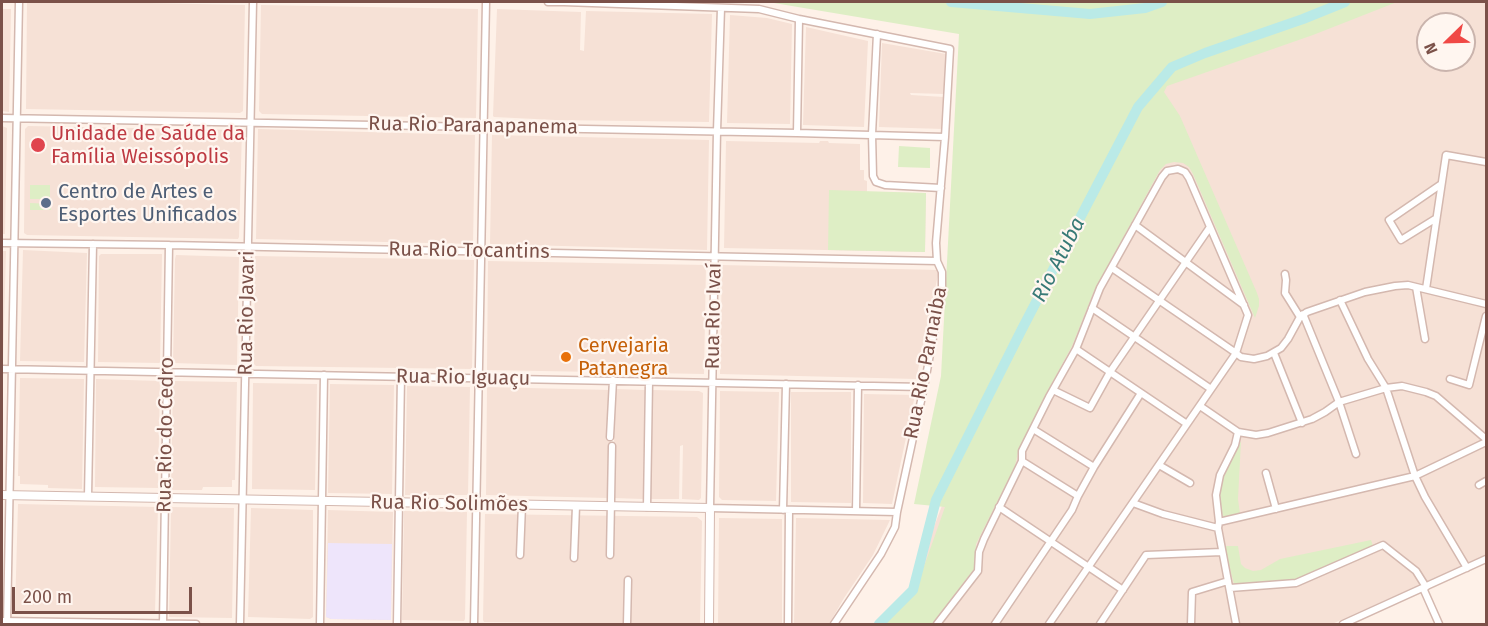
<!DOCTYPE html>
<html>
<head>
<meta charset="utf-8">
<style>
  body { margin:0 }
  #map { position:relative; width:1488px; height:626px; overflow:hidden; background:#fef1e8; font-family:"Fira Sans",sans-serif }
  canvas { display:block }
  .frame { position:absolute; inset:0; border:3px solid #7b5149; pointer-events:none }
  .north { position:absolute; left:1416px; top:12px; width:60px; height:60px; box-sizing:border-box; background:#fff6f0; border:2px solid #cab4ad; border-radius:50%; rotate:247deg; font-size:16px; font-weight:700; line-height:24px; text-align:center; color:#7b5149 }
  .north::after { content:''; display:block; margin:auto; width:21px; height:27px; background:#f04845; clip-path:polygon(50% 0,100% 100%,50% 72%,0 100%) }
  .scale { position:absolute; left:12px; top:587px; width:180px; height:27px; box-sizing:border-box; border:3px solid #7b5149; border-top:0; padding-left:8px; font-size:18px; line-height:21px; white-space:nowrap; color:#7b5149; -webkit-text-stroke:4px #fff6f0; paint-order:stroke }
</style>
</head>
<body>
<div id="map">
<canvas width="1488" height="626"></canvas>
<div class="frame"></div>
<div class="north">N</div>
<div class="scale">200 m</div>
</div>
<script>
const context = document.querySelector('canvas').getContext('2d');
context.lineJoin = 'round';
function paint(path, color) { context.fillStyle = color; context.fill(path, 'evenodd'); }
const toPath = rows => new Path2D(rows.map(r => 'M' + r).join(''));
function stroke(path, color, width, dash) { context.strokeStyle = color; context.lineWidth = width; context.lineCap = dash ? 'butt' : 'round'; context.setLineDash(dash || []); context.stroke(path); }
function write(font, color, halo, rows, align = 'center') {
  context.font = font + ' "Fira Sans",sans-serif'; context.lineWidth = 4.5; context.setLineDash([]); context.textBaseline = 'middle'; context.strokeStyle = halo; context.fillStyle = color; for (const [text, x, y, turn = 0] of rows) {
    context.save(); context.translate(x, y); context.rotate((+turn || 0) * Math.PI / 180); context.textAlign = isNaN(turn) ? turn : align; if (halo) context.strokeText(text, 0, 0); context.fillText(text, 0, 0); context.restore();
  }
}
paint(toPath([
  [27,2,100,2,245,5,243,111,240,113,26,109],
  [1333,2,1486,2,1486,555,1332,624,885,624,904,606,971,429,1158,62],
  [1428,24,1464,24,1464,60,1428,60],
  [261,5,478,9,476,118,262,114,259,111],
  [2,9,11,9,9,112,2,111],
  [497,9,581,12,580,50,584,51,586,11,712,14,709,122,556,120,494,117,493,116],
  [730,15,767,18,792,24,790,124,727,123],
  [806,27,868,41,864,127,803,125],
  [882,43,946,54,944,94,910,93,911,95,944,97,943,129,879,127],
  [2,126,7,128,5,234,2,234],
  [28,126,242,130,239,237,238,239,27,235,24,233,25,129],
  [258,129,475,135,473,244,256,239],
  [492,135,709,140,707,250,490,244],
  [726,141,819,143,820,141,828,141,829,143,860,144,860,170,864,170,864,180,867,181,867,192,926,193,925,252,724,248],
  [23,250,87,253,84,362,20,361],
  [2,251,6,251,3,361,2,361],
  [101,254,162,254,160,363,98,362,99,256],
  [176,255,239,257,237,365,173,363,175,259],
  [255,256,474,260,472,369,256,366,254,364],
  [488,261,706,265,704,374,487,370],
  [722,265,939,270,916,379,720,374],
  [20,378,84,379,82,489,48,488,48,485,20,484,20,476,18,476],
  [96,379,160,381,158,488,95,487],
  [175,381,237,382,235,480,232,480,232,487,203,487,202,490,171,490,173,383],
  [253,383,317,384,315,490,252,489],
  [330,384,394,385,392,494,328,493],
  [407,386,470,387,468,495,405,495],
  [487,387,611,390,608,498,486,495],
  [615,389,645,390,643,499,613,498],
  [652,390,699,391,703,393,701,498,699,500,682,499,683,445,680,446,679,499,650,499],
  [720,391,779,392,776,501,722,500,719,497],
  [791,392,851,392,851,503,791,502],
  [864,394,915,395,892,504,863,503],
  [18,504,158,507,155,612,153,614,17,613,15,610],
  [171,507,234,508,232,618,169,617],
  [251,508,313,510,313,617,310,619,248,617],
  [328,510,393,512,391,620,331,619,326,617],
  [404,511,467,512,465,619,464,621,402,620],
  [485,514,697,517,702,521,700,624,484,622,483,620],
  [719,518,782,519,782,624,718,624],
  [796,518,890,520,873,555,844,598,829,624,794,624]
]), '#f6e1d6');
paint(toPath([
  [328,543,392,544,391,620,331,619,326,617]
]), '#eee5fb');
paint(toPath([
  [768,2,1397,2,1313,35,1167,86,1164,92,1180,116,1257,293,1259,299,1259,306,1255,318,1193,174,1189,167,1183,163,1174,162,1166,164,1160,170,1094,291,1072,346,1046,394,1018,452,1015,466,976,544,974,569,932,624,883,624,915,592,945,507,914,504,941,376,959,34],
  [899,146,930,148,930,168,898,167],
  [30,185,50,185,50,199,30,199],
  [829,190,926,193,925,252,828,250],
  [30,203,51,204,51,210,30,210],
  [1241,441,1238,499,1240,514,1223,518,1220,496,1222,480],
  [1371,540,1373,546,1298,579,1234,584,1224,546,1238,546,1241,564,1245,568,1253,571,1261,570,1280,559]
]), '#deeec5');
stroke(toPath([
  [951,2,1090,14,1145,8,1162,2],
  [879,624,913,590,936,500,1022,329,1138,107,1172,67,1205,53,1303,19,1345,2]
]), '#baeae7', 10);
const minor = toPath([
  [548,2,565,2],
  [564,2,759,9,799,19,950,49,945,137,936,243,937,261,942,272,942,289,924,387,897,512,895,527,881,554,834,624],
  [721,8,717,131,710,508,897,512],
  [877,34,872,134,873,176,876,182,885,185,941,188],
  [2,118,797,133,945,137],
  [797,133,799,19],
  [1435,219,1401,240,1389,220,1440,185],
  [1135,225,1244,305],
  [2,243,169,245,937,261],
  [1112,268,1236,353,1241,357,1254,359,1267,356,1281,348,1288,339,1300,317,1307,312,1365,292,1395,286,1408,285,1486,304],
  [1285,274,1286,280,1285,293,1300,317],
  [1416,287,1425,339],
  [1426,289,1446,155,1486,162],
  [1340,300,1368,359,1386,388,1415,476,1425,497,1467,568],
  [1092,308,1211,389],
  [1303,314,1339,402,1356,454],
  [1076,349,1187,424],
  [1274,353,1302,423],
  [2,369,924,387],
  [1450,379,1469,385,1486,316],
  [1053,390,1090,408,1110,372,1210,227],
  [1200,406,1238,432,1256,435,1268,433,1312,419,1325,412,1339,402,1386,388,1402,386,1426,392,1436,396,1486,439],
  [1033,429,1094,467],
  [610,437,613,380],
  [1022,461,1078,496],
  [1159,465,1190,483],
  [1266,473,1276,509],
  [1479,485,1486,481],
  [88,496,93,244],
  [1133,503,1163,514,1218,528],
  [647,507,649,381],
  [999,507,1123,590],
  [783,510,786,384],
  [856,511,858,385],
  [1219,522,1415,476,1486,442],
  [520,555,522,505],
  [610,555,612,446],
  [574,558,576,506],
  [1230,588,1296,583,1383,545,1416,571,1426,587],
  [1423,588,1439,624],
  [2,621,196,624],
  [7,624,19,2],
  [163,624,169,245],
  [240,624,253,2],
  [320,624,324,375],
  [397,624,401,376],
  [474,624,486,2],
  [627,624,628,580],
  [788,624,789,510],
  [937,624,978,571,979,552,984,539,1022,461,1022,451,1049,397,1076,349,1100,288,1162,177,1167,171,1178,169,1185,172,1189,178,1248,315,1236,353,1049,624],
  [995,624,1072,510,1078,496,1094,467,1141,393],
  [1100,624,1146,555,1222,552],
  [1191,624,1192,592,1228,581],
  [1236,624,1218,528,1219,522,1216,495,1220,475,1235,445,1238,432],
  [1343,624,1486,559]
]);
const tertiary = toPath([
  [2,495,710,508,709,624]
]);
stroke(minor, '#d4b8af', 9);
stroke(tertiary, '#d4b8af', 10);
stroke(minor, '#fff', 6);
stroke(tertiary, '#fff', 8);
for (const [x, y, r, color] of [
  [38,145,8,"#e0444e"],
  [46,203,6,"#5c6f8a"],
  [566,357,6,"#e8710a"]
]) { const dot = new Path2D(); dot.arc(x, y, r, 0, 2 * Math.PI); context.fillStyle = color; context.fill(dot); stroke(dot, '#fff6f0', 2); }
write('20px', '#7b5149', '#fff6f0', [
  ["Rua Rio Paranapanema",473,126,1],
  ["Rua Rio Tocantins",469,251,1],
  ["Rua Rio Javari",247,313,-89],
  ["Rua Rio Ivaí",714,316,-89],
  ["Rua Rio Parnaíba",926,363,-79],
  ["Rua Rio Iguaçu",463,378,1],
  ["Rua Rio do Cedro",166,435,-89],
  ["Rua Rio Solimões",449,504,1]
]);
write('20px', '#be3a42', '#fff6f0', [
  ["Unidade de Saúde da",51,134],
  ["Família Weissópolis",51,157]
], 'left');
write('20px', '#4e5e75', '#fff6f0', [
  ["Centro de Artes e",58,192],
  ["Esportes Unificados",58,215]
], 'left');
write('20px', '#c56008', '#fff6f0', [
  ["Cervejaria",578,346],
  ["Patanegra",578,369]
], 'left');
write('italic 21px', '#387a77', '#fff6f0', [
  ["Rio Atuba",1059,260,-63]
]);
</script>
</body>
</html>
